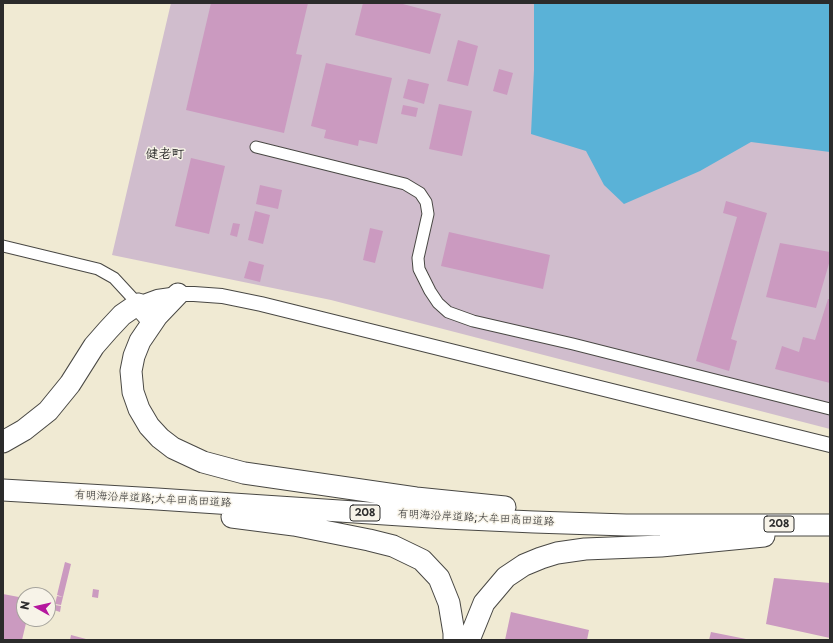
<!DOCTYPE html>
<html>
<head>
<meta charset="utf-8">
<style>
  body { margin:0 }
  #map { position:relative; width:833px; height:643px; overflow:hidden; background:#f0ead3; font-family:"Playpen Sans",sans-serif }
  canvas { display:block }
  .frame { position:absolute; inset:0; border:4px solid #2b2b2b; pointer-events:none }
  .north { position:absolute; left:16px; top:587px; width:40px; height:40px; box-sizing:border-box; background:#f7f3e8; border:1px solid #a5a39c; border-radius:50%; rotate:278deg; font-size:11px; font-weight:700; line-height:16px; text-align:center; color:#2b2b2b }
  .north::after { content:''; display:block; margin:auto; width:14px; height:18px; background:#b5179e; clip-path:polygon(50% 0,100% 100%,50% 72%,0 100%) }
</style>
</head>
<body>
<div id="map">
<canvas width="833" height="643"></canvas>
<div class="frame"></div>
<div class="north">N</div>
</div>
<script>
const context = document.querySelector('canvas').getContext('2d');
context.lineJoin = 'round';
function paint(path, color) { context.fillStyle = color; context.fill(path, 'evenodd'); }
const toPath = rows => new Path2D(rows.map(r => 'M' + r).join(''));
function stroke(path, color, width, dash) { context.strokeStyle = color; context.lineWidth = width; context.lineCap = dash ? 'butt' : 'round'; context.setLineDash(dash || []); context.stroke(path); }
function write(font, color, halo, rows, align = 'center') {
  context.font = font + ' "Playpen Sans","Klee One",sans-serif'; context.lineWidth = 3; context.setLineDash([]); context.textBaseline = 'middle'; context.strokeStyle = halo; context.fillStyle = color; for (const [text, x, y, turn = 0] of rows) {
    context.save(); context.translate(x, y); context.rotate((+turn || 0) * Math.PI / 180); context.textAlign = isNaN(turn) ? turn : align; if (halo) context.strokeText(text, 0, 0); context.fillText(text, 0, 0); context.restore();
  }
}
paint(toPath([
  [171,3,830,3,830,429,331,300,112,255]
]), '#d0bdcd');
paint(toPath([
  [534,3,830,3,830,152,751,142,700,171,624,204,604,185,586,151,531,134,534,70]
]), '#5ab2d7');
paint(toPath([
  [211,3,308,3,296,54,302,55,284,133,186,110],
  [363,3,399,3,441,14,430,54,355,35],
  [458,40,478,46,468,86,447,81],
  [326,63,392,78,377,144,359,140,358,146,324,138,326,130,311,126],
  [499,69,513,73,507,95,493,91],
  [408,79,429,84,424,104,403,98],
  [439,104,472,111,462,156,429,149],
  [403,105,418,108,416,117,401,114],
  [191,158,225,166,209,234,175,226],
  [260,185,282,190,278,209,256,204],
  [726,201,767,213,731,339,737,341,729,371,696,361,737,217,723,213],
  [255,211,270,215,263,244,248,240],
  [233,223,240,224,237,237,230,235],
  [370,228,383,231,375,263,363,260],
  [449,232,550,255,543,289,441,266],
  [780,243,830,252,830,260,816,308,766,297],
  [249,261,264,265,260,282,244,278],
  [828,299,830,299,830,383,775,369,782,346,799,352,803,337,815,340],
  [65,562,71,564,63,597,57,595],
  [774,578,830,583,830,638,766,624],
  [93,589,99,590,98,598,92,597],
  [3,594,24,598,24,619,27,619,22,640,3,640],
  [57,596,63,597,61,605,55,604],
  [55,605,61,606,60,612,54,610],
  [511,612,589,630,587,640,505,640],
  [711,632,746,639,746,640,709,640],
  [71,635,86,639,86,640,70,640]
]), '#cb9ac0');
const minor = toPath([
  [256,147,405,184,420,193,426,202,428,214,418,258,419,269,430,291,438,303,448,312,473,321,573,344,830,409],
  [3,246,98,269,114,278,138,304]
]);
const tertiary = toPath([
  [138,304,157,297,178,294,194,294,222,296,261,304,830,445]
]);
const motorway = toPath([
  [178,294,157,316,140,341,134,356,131,371,133,392,139,409,149,426,160,438,173,448,203,462,244,473,416,498,505,507],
  [3,442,24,430,48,411,70,384,94,346,108,330,122,315,138,304,153,321],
  [3,490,157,499,446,518,534,522,626,525,830,525],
  [232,517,294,525,369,540,393,546,422,560,439,578,449,603,454,633,454,640],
  [469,640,484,603,506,577,524,565,541,558,557,553,585,549,661,546,764,536]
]);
stroke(minor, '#494844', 13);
stroke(tertiary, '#494844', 16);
stroke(motorway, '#494844', 23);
stroke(minor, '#fff', 11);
stroke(tertiary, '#fff', 14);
stroke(motorway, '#fff', 21);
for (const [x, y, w] of [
  [365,513,30],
  [779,524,30]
]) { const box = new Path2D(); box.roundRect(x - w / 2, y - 8, w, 16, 3); context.fillStyle = '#f7f3e8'; context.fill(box); stroke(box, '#2b2b2b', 1); }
write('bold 10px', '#2b2b2b', null, [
  ["208",365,513],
  ["208",779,524]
]);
write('11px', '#2b2b2b', '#f7f3e8', [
  ["有明海沿岸道路;大牟田高田道路",153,499,3],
  ["有明海沿岸道路;大牟田高田道路",476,518,3]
]);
write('bold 13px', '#2b2b2b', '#f7f3e8', [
  ["健老町",165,154]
]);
</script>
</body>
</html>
